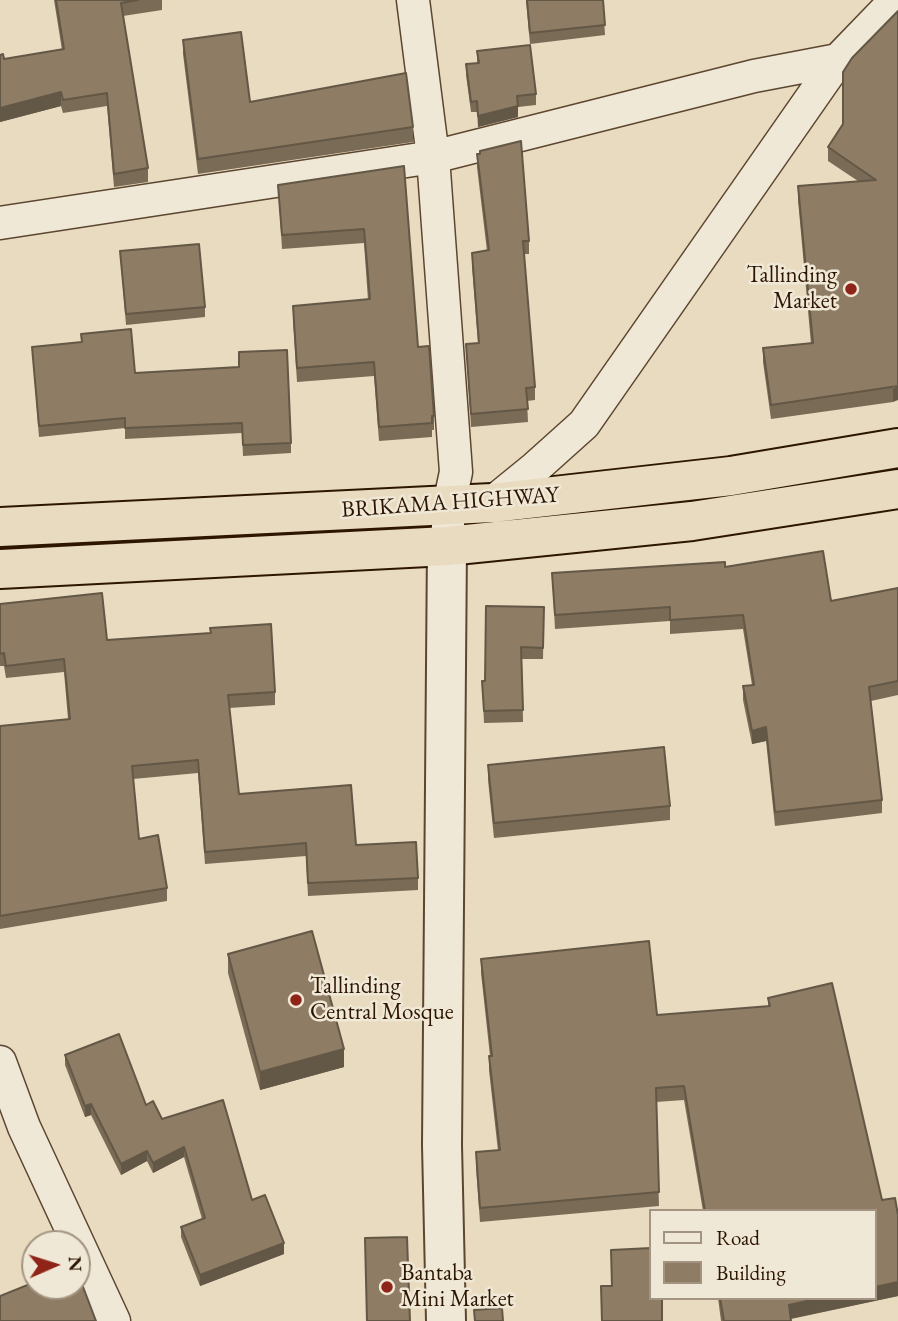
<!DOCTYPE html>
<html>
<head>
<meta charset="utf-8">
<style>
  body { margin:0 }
  #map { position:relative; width:898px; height:1321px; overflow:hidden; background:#e8dbc0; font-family:"EB Garamond",serif }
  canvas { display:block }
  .legend { position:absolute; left:649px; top:1209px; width:228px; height:91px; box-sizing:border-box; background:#f0e8d6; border:2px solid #a29480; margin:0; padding:9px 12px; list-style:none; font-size:21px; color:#2d1500 }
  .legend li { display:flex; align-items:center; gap:14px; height:35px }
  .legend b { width:35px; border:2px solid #a29480 }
  .north { position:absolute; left:21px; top:1230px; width:70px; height:70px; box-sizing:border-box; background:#f0e8d6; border:2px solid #a29480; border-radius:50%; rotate:87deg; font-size:19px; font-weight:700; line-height:28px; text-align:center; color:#2d1500 }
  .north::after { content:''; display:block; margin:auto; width:24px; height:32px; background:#8f2418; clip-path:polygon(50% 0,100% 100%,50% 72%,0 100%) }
</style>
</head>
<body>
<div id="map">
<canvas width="898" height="1321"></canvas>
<ul class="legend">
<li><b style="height:9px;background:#f0e8d6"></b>Road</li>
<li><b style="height:19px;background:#8e7c64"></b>Building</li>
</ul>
<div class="north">N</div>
</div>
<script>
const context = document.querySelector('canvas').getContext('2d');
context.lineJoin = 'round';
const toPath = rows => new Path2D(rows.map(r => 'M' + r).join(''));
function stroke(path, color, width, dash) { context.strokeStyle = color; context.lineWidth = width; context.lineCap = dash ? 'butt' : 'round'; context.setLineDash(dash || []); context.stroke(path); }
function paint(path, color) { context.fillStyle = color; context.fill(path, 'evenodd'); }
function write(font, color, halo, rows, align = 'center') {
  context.font = font + ' "EB Garamond",serif'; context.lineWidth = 5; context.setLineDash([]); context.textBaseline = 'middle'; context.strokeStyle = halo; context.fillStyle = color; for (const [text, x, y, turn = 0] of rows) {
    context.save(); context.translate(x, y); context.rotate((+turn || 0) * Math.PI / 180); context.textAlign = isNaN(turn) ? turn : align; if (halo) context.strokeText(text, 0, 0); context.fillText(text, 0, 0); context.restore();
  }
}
const minor = toPath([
  [413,0,433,157,456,472,449,505,447,546],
  [0,223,433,157,754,76,838,60],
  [492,503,535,468,584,424,838,60,896,0],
  [0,1062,24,1127,114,1321]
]);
const tertiary = toPath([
  [446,1321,442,1145,447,546]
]);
const trunk = toPath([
  [0,527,492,503,731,476,898,448],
  [0,569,447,546,692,521,898,489]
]);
stroke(minor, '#5c4630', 35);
stroke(tertiary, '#5c4630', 42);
stroke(trunk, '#2d1500', 42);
stroke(minor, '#f0e8d6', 32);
stroke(tertiary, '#f0e8d6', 38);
stroke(trunk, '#e8dbc0', 38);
paint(toPath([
  [54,0,162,0,162,10,123,16,148,168,148,182,114,187,107,106,63,113,61,106,0,122,0,55,4,59,62,50],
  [526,0,603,0,605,35,530,44],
  [898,11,893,402,771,419,763,362,763,348,811,344,798,200,798,186,858,181,828,161,828,147,843,125],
  [183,40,250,102,413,127,413,142,198,174,183,54],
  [477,51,536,94,536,105,518,107,518,117,478,127,477,112,471,112,466,75,466,64,477,63],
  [477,154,529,241,529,254,524,254,535,387,535,400,527,401,528,422,471,427,466,344,478,343,472,266,472,253,487,251,477,167],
  [404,166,418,347,434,416,434,430,432,430,432,437,379,441,374,376,297,382,293,320,293,306,368,300,364,243,282,249,278,185],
  [120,251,205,307,205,317,126,325],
  [81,334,135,373,291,443,291,453,243,456,242,433,125,439,125,428,39,437,32,347,81,342],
  [725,567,831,601,898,588,898,695,871,701,882,800,882,813,775,826,766,741,752,744,743,700,743,686,752,685,743,629,670,634,670,621,555,629,552,573],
  [0,604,107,640,275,692,275,705,229,708,239,794,356,845,418,878,418,890,308,896,306,856,205,864,198,773,133,779,139,839,167,888,167,901,0,929,0,726,68,719,64,672,6,678,4,666,0,666],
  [544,607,543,659,522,659,523,722,484,723,482,681,485,681],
  [488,765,670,806,670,820,494,838,488,780],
  [649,941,657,1015,768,1006,768,998,832,983,882,1200,895,1198,898,1215,898,1296,791,1319,791,1321,721,1321,718,1298,875,1298,875,1211,703,1211,684,1100,656,1102,659,1206,480,1222,476,1167,476,1152,498,1151,489,1070,489,1056,490,1056,481,973,481,959],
  [228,954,344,1067,260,1090,228,973],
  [65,1055,146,1105,252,1200,284,1254,200,1286,181,1237,181,1227,202,1219,184,1157,153,1173,147,1161,121,1175,91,1115,85,1117,65,1065]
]), '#7a6b56');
paint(toPath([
  [61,92,61,106,0,122,0,108],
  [518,106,518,117,478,127,478,116],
  [898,386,898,400,893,402,893,388],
  [766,727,766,741,752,744,752,731],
  [344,1049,344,1067,260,1090,260,1072],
  [91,1104,91,1115,85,1117,85,1106],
  [184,1147,184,1157,153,1173,153,1163],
  [147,1151,147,1161,121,1175,121,1164],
  [284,1243,284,1254,200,1286,200,1275],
  [898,1282,898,1296,789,1319,789,1305,821,1298,875,1298,875,1287]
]), '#635746');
const building = toPath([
  [56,0,138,0,121,3,148,168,114,174,107,93,63,100,61,92,0,108,0,55,3,54,4,59,64,49,56,0],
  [527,0,603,0,605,25,530,33,527,0],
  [898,11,898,386,771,405,763,348,813,343,798,186,876,180,828,147,843,124,843,72,852,58,898,11],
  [241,32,250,102,406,73,413,127,198,159,183,40,241,32],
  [530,45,536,94,517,96,518,106,478,116,477,101,471,102,466,64,479,63,477,51,530,45],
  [521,141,529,241,523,241,535,387,526,388,528,409,471,414,466,344,479,343,472,253,489,250,477,154,480,154,480,151,521,141],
  [404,166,418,347,429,346,434,416,432,416,432,423,379,427,374,362,297,368,293,306,370,299,364,229,282,235,278,185,404,166],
  [199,244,205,307,126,314,120,251,199,244],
  [131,329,135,373,239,367,239,352,287,350,291,443,243,445,242,423,125,428,125,418,39,426,32,347,82,342,81,334,131,329],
  [823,551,831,601,898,588,898,681,869,687,882,800,775,812,766,727,752,731,743,686,754,685,743,615,670,620,670,607,555,615,552,573,725,562,725,567,823,551],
  [102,593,107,640,211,633,210,628,271,624,275,692,228,695,239,794,351,785,356,845,416,842,418,878,308,883,306,843,205,852,198,760,132,766,139,839,158,835,167,888,0,916,0,726,70,719,64,659,6,666,4,653,0,654,0,604,102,593],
  [486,606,544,607,543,648,521,647,523,710,484,711,482,681,485,681,486,606],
  [664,747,670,806,494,823,488,765,664,747],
  [312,931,344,1049,260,1072,228,954,312,931],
  [649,941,657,1015,770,1006,768,998,832,983,882,1200,895,1198,898,1215,898,1282,875,1287,875,1211,705,1211,684,1086,656,1088,659,1192,480,1208,476,1152,500,1150,489,1056,492,1056,481,959,649,941],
  [119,1034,146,1105,153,1101,162,1119,223,1100,252,1200,265,1195,284,1243,200,1275,181,1227,205,1218,184,1147,153,1163,147,1151,121,1164,91,1104,85,1106,65,1055,119,1034],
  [407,1237,410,1321,367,1321,365,1238,407,1237],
  [651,1248,651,1298,662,1298,662,1321,602,1321,601,1286,612,1286,611,1250,651,1248],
  [77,1271,96,1321,0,1321,0,1296,35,1282,35,1286,77,1286,77,1271],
  [720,1298,821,1298,789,1305,791,1321,724,1321,720,1298],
  [502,1308,503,1321,475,1321,474,1310,502,1308]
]);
paint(building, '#8e7c64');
stroke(building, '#635746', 2);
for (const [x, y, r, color] of [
  [851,289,7,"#8f2418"],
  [296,1000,7,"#8f2418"],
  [387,1287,7,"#8f2418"]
]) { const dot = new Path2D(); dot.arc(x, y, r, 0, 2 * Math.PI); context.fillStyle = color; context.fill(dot); stroke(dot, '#f0e8d6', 2.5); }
write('23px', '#2d1500', '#f0e8d6', [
  ["Tallinding",837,276,"right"],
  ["Market",837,302,"right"],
  ["Tallinding",310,987],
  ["Central Mosque",310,1013],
  ["Bantaba",401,1274],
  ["Mini Market",401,1300]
], 'left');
write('23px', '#2d1500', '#f0e8d6', [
  ["BRIKAMA HIGHWAY",450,503,-4]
]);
</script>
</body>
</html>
